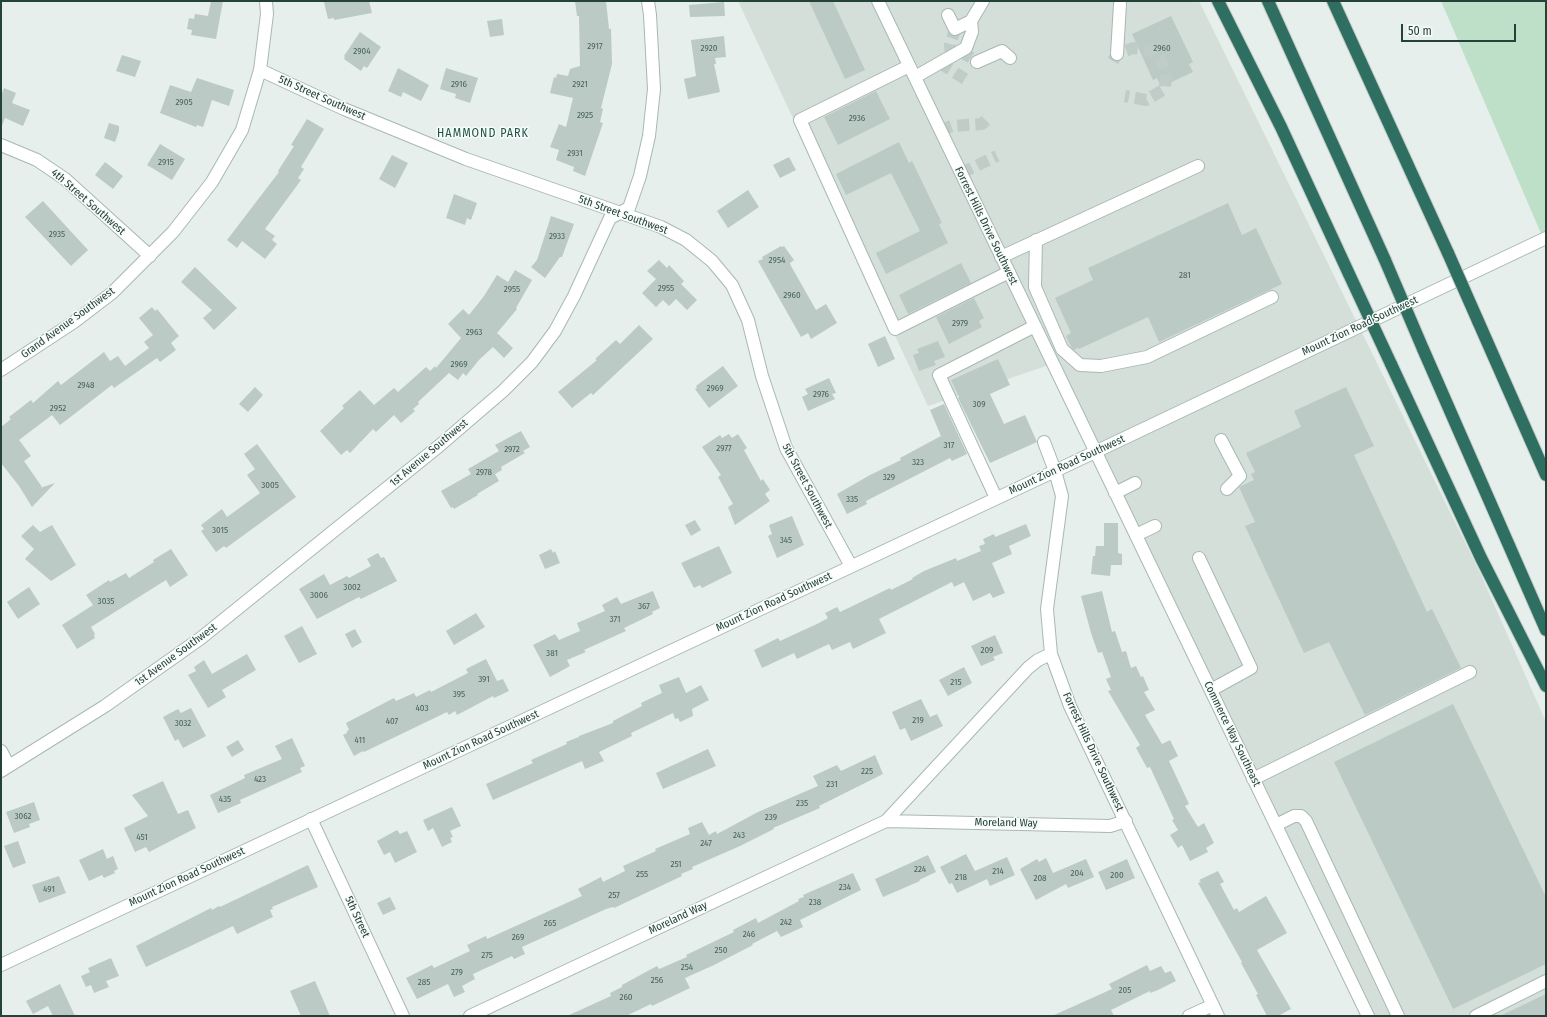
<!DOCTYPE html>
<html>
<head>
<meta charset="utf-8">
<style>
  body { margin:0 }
  #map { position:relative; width:1547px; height:1017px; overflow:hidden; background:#e6efeb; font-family:"Fira Sans Condensed",sans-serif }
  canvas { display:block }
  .frame { position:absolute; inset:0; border:2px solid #24423a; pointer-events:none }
  .scale { position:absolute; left:1401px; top:24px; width:115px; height:18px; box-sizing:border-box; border:2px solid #24423a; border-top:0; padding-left:5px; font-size:12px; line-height:14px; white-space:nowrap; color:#24423a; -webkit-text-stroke:3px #f7fbf9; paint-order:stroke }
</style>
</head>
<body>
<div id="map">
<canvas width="1547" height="1017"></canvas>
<div class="frame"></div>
<div class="scale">50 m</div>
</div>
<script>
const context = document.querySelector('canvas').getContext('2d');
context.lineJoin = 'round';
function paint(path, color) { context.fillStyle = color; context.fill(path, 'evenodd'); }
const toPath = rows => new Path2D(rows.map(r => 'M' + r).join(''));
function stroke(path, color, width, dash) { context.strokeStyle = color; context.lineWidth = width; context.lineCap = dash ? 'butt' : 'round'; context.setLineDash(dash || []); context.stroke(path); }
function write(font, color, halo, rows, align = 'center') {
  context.font = font + ' "Fira Sans Condensed",sans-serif'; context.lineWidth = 3; context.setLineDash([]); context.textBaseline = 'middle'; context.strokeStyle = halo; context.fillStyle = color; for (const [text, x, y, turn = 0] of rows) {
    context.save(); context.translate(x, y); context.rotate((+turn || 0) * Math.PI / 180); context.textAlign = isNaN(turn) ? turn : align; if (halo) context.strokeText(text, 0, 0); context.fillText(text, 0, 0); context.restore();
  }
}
paint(toPath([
  [738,1,1199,1,1481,575,1546,722,1546,1016,1362,1016,1052,364,928,406]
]), '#d4dfda');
paint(toPath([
  [1441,1,1546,1,1546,236,1543,238]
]), '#bfe0c8');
paint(toPath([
  [211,1,223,1,216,39,191,35,192,30,187,29,189,18,194,19,195,14,208,16],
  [332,1,369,1,372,13,334,20,334,18,328,19,324,2],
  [575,1,606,1,609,29,611,29,612,64,601,108,603,109,600,122,603,123,585,176,573,171,574,167,556,160,559,150,550,147,559,124,566,127,573,98,550,93,554,77,556,78,557,74,568,76,570,69,580,66,579,16,577,16],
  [809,1,833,1,865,70,845,79],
  [724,2,725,16,690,17,689,5],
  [1171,16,1193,62,1189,64,1193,72,1161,87,1157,78,1153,80,1132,34],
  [502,19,504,35,490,37,487,21],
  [360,32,381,47,367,68,364,66,361,71,344,59,345,57,344,56],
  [724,36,726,57,715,58,716,64,714,64,720,92,688,99,684,79,696,76,691,40],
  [122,55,141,61,135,77,116,71],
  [398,68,429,85,421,101,403,92,401,97,388,91],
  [446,68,478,78,470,103,455,98,456,94,440,89],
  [197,78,234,90,229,106,212,100,203,127,197,125,196,127,160,113,170,85,191,92],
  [4,88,16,93,12,103,30,110,23,126,5,118,1,128,1,96],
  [876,91,890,119,838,145,824,117],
  [307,119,324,129,301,167,304,169,298,178,301,180,265,229,275,236,272,240,277,244,265,259,242,241,237,248,227,240,279,172,278,171,294,146,291,145],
  [109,123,119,126,119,131,115,142,104,138],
  [899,142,909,163,912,161,942,223,939,224,948,243,886,274,876,253,920,231,891,173,846,195,836,174],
  [160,144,185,159,172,180,147,165],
  [392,155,408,163,395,188,379,179],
  [789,157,796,170,780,178,773,165],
  [105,162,123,176,113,189,95,175],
  [748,190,759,207,728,228,717,211],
  [454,194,477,203,471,220,467,218,465,225,446,218],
  [43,201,88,250,71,266,25,217],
  [1228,203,1242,235,1256,228,1282,284,1159,342,1148,317,1079,349,1078,348,1074,350,1071,347,1066,336,1071,333,1055,298,1093,280,1088,268],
  [551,216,574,224,562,257,560,257,545,278,531,267,537,260],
  [781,246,782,247,784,246,794,260,790,263,791,266,816,310,826,304,837,323,811,339,808,333,801,337,758,261,763,259,762,257],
  [659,260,667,268,669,265,684,281,681,284,697,300,687,310,676,299,669,306,663,300,656,307,642,293,656,279,647,271],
  [961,263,971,283,908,314,899,295],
  [195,267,237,308,214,330,203,318,212,310,181,282],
  [515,270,532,280,516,308,517,309,497,333,513,348,504,358,493,347,479,360,466,376,463,373,458,380,449,373,418,402,419,404,413,409,415,411,401,423,394,415,376,432,373,429,350,453,347,450,341,455,320,431,344,408,342,406,360,390,374,405,394,388,398,392,426,367,430,371,435,366,436,368,461,338,448,324,463,309,469,315,484,296,497,275,508,282],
  [974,298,984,318,979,321,982,327,949,344,936,317],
  [152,307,155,311,157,309,179,336,171,343,176,350,160,362,157,358,114,388,112,385,60,425,52,415,19,440,31,456,24,461,42,487,40,488,55,483,32,507,19,486,1,463,1,427,11,419,9,417,31,400,33,403,58,381,61,385,104,352,110,361,118,356,125,366,149,348,144,342,153,335,139,318],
  [639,325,653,339,593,395,591,393,572,408,558,392,597,360,595,359,616,340,620,344],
  [885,336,895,359,878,367,868,344],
  [938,341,945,357,934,361,936,365,919,371,913,355,919,353,917,349],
  [998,359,1010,385,990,394,1004,424,1025,415,1037,442,990,463,958,398,959,397,951,380],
  [723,366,738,386,709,408,695,389,697,388,696,386],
  [829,378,836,393,832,394,835,399,808,411,802,397,808,394,805,389],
  [255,387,263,395,248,412,239,404],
  [1346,387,1374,446,1354,455,1427,612,1432,609,1461,668,1365,715,1329,642,1304,653,1245,526,1255,522,1239,487,1254,480,1251,474,1255,472,1246,453,1301,427,1294,411],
  [944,404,967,454,952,461,950,458,866,501,867,504,847,514,837,494,870,475,901,460,900,458,941,436,930,410],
  [521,431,530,447,523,451,525,453,501,467,502,470,495,474,499,481,477,494,478,495,454,509,453,507,451,508,441,491,471,474,468,469,499,451,495,445],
  [729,434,732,438,738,434,747,448,744,450,761,481,763,479,770,490,765,494,770,501,735,525,728,507,733,504,718,477,721,475,702,447,720,435,722,438],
  [257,444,296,497,226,548,224,546,216,552,201,531,204,529,201,525,222,509,227,517,260,493,247,475,255,469,244,454],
  [792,516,804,545,777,558,768,536,772,534,769,525],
  [695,520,701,530,691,536,685,525],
  [1104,523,1118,523,1118,553,1122,554,1122,565,1111,565,1110,576,1091,574,1093,556,1095,556,1096,546,1104,546],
  [1026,524,1031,536,1009,546,1012,554,992,563,1005,593,993,598,990,593,973,601,964,582,954,587,952,582,879,619,886,633,853,649,850,642,832,650,829,644,797,659,794,653,762,668,754,650,778,638,780,641,819,623,828,618,825,613,837,607,840,612,890,588,891,590,913,579,912,578,924,571,956,558,957,561,981,551,979,546,985,544,983,539,994,534,995,537],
  [33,525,40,532,52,525,76,565,51,581,25,559,34,549,21,536],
  [719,546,732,573,702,588,700,585,694,588,681,563],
  [171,549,188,575,170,587,166,580,91,627,95,634,94,635,95,638,77,649,62,625,93,605,86,595,109,580,110,582,126,573,129,578,154,562,153,560],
  [551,549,553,553,555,551,560,563,545,569,539,555],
  [378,553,381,558,384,557,397,581,361,599,359,597,317,619,299,589,324,574,330,585,347,576,349,578,371,566,367,559],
  [29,587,40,604,18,619,7,602],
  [653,591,660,608,652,612,653,614,624,628,626,631,584,650,586,652,567,660,570,666,550,677,533,645,555,634,559,640,580,631,577,623,605,611,602,605,617,597,621,604],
  [1102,591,1112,632,1115,631,1122,652,1126,651,1131,668,1136,666,1141,677,1143,676,1149,690,1144,692,1155,710,1145,715,1162,744,1170,740,1178,756,1169,761,1189,804,1185,806,1198,827,1204,823,1214,843,1206,848,1208,852,1190,861,1182,845,1178,848,1170,835,1178,830,1172,820,1174,819,1150,767,1147,768,1136,748,1140,745,1108,691,1111,690,1106,679,1111,677,1102,652,1098,653,1091,633,1081,596],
  [476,613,485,627,454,645,446,631],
  [302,626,317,654,299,663,284,636],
  [355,629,362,642,352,648,345,634],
  [995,635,1003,653,993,657,995,660,981,666,971,646],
  [247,654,256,670,222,690,226,697,208,708,188,675,196,671,194,667,204,660,212,674],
  [486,659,497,681,503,679,509,691,494,698,493,696,457,715,455,711,449,715,447,712,364,752,363,751,354,756,343,735,347,733,347,731,349,730,346,723,394,698,396,701,414,693,416,697,430,690,431,692,468,673,466,669],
  [964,667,972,683,948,696,939,680],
  [679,677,686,693,701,685,709,700,692,709,693,716,680,722,678,718,675,719,673,713,631,733,632,736,599,752,604,761,585,769,582,761,493,800,486,784,533,763,531,760,567,744,566,742,579,737,579,736,613,723,613,721,642,706,641,703,662,693,659,685],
  [921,699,930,717,937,714,943,726,911,741,905,728,900,730,892,712],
  [1453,704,1546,897,1546,964,1453,1009,1334,762],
  [191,708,206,736,183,748,178,739,175,741,163,717,178,709,181,713],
  [292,738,305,766,300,768,302,772,240,800,241,803,218,813,210,795,245,778,244,775,282,759,275,746],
  [238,740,244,750,232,757,226,747],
  [708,749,716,766,663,789,656,773],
  [875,755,883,774,819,806,820,808,773,828,774,829,740,846,692,867,693,869,681,874,682,876,614,908,613,907,606,909,522,947,525,954,514,959,512,956,473,974,475,979,462,986,465,992,454,997,448,984,417,999,406,978,432,965,434,968,470,951,467,945,486,936,487,939,582,896,578,889,601,877,603,882,625,871,623,866,656,851,655,849,690,834,688,828,702,822,709,835,716,831,717,834,758,812,818,786,813,776,837,765,841,771],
  [163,781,178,814,188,810,196,828,149,852,146,847,135,852,124,828,148,816,132,795],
  [34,802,40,820,29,824,30,827,14,833,6,812],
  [452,807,461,826,450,831,453,837,450,838,452,842,442,847,433,828,428,831,423,820],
  [397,830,400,834,407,831,417,852,395,863,390,852,384,855,377,841],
  [18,841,26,863,13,868,4,846],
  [103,849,107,859,113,856,118,869,114,871,115,873,104,878,102,875,89,881,79,860],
  [966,854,975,871,1007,857,1015,875,990,886,987,879,957,893,952,883,949,884,940,867],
  [928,855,936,872,919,880,920,881,883,897,875,879],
  [1046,858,1053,873,1086,859,1094,877,1068,888,1066,884,1036,900,1020,869,1037,859,1039,862],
  [1127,859,1135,878,1106,890,1098,872],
  [308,865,318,887,272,907,273,909,270,910,273,917,237,934,233,926,146,967,136,946,211,908,212,910,219,906,220,907],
  [1218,871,1224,882,1220,884,1234,910,1237,908,1239,912,1266,896,1287,933,1257,950,1291,1009,1278,1016,1267,1016,1256,995,1258,994,1241,963,1242,962,1198,883,1201,882,1199,880],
  [853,873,861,890,800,920,803,927,781,937,777,931,752,944,753,945,714,965,685,978,690,988,652,1006,651,1004,626,1016,567,1016,611,996,610,993,622,987,622,985,657,966,659,969,687,957,686,955,734,932,733,930,756,918,758,923,799,901,798,899,804,897,803,895],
  [59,876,66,893,39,903,32,885],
  [390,897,396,909,383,915,377,903],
  [111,958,119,976,106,981,109,987,94,993,91,985,86,987,81,976,90,972,88,968],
  [1147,965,1150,971,1161,966,1165,973,1171,971,1176,981,1158,990,1150,993,1150,991,1111,1010,1114,1016,1052,1016,1112,989,1109,984],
  [315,981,330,1016,301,1016,290,991],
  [60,984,75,1016,53,1016,48,1006,33,1014,26,1001],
  [1546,994,1546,1016,1500,1016]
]), '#bbcac4');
stroke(toPath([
  [961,51,977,62],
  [951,56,950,45,955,29],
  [1113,61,1117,54,1133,48,1149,50,1161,60,1166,76,1165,89,1146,100,1125,96],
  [940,63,965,79],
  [940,130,952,126,982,124,986,120],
  [961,173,997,156]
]), '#bfccc8', 12, [12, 6]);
const minor = toPath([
  [878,1,1368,1016],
  [948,15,955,29,971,21,983,1],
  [1117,54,1120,4],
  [977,62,1002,51,1010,58],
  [909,66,800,120,895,329,1009,272],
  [260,70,344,109,466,159,661,227,686,240,712,261,732,285,748,320,762,376,786,448,851,566],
  [915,77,966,48,972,32,971,21],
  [1,145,37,160,65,179,150,256],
  [1036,240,1035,287,1062,349,1080,365,1101,366,1147,357,1272,297],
  [1001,257,1198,166],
  [1,370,74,322,112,293,173,232,212,182,242,130,260,70,267,14,266,1],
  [1221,440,1240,476,1227,489],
  [1044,442,1055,471,1062,496,1047,609,1051,654,1070,706,1218,1016],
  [1115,493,1135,483],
  [996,498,939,375,1035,326],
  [1136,535,1155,526],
  [1199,558,1251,668,1211,690],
  [1,751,9,766],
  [1,771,105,706,201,638,439,446,503,391,532,362,555,331,574,296,610,218,629,208,640,176,649,136,654,89,650,15,648,1],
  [1253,779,1470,672],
  [311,819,403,1016],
  [886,821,1110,826,1126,821],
  [1276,825,1294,816,1301,816,1306,821,1398,1016],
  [1,965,1055,471,1546,238],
  [470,1016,886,821,1028,668,1038,660,1051,654],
  [1189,1016,1213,1005],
  [1476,1016,1546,981]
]);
const highway = toPath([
  [1218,1,1281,127,1349,274],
  [1268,1,1385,260],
  [1333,1,1448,253],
  [1478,321,1546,475],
  [1423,349,1546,630],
  [1391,364,1481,558,1546,686]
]);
stroke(minor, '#a8b8b2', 14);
stroke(highway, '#c2cac8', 14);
stroke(minor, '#fff', 12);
stroke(highway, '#2f6f62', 12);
const highwayBridge = toPath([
  [1448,253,1478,321],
  [1385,260,1423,349],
  [1349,274,1391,364]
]);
stroke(highwayBridge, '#c2cac8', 14, []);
stroke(highwayBridge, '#2f6f62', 12);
write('9px', '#4a645c', null, [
  ["2917",595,46],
  ["2920",709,48],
  ["2960",1162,48],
  ["2904",362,51],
  ["2916",459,84],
  ["2921",580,84],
  ["2905",184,102],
  ["2925",585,115],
  ["2936",857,118],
  ["2931",575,153],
  ["2915",166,162],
  ["2935",57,234],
  ["2933",557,236],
  ["2954",777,260],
  ["281",1185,275],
  ["2955",666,288],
  ["2955",512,289],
  ["2960",792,295],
  ["2979",960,323],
  ["2963",474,332],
  ["2969",459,364],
  ["2948",86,385],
  ["2969",715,388],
  ["2976",821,394],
  ["309",979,404],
  ["2952",58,408],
  ["317",949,445],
  ["2977",724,448],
  ["2972",512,449],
  ["323",918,462],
  ["2978",484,472],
  ["329",889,477],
  ["3005",270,485],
  ["335",852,499],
  ["3015",220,530],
  ["345",786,540],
  ["3002",352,587],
  ["3006",319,595],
  ["3035",106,601],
  ["367",644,606],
  ["371",615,619],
  ["209",987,650],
  ["381",552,653],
  ["391",484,679],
  ["215",956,682],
  ["395",459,694],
  ["403",422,708],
  ["219",918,720],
  ["407",392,721],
  ["3032",183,723],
  ["411",360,740],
  ["225",867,771],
  ["423",260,779],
  ["231",832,784],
  ["435",225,799],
  ["235",802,803],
  ["3062",23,816],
  ["239",771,817],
  ["243",739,835],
  ["451",142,837],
  ["247",706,843],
  ["251",676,864],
  ["224",920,869],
  ["214",998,871],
  ["204",1077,873],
  ["255",642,874],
  ["200",1117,875],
  ["218",961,877],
  ["208",1040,878],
  ["234",845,887],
  ["491",49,889],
  ["257",614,895],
  ["238",815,902],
  ["242",786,922],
  ["265",550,923],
  ["246",749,934],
  ["269",518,937],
  ["250",721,950],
  ["275",487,955],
  ["254",687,967],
  ["279",457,972],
  ["256",657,980],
  ["285",424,982],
  ["205",1125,990],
  ["260",626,997]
]);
write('11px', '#24423a', '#f7fbf9', [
  ["5th Street Southwest",322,98,24],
  ["4th Street Southwest",88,202,41],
  ["5th Street Southwest",623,215,20],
  ["Forrest Hills Drive Southwest",986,226,64],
  ["Grand Avenue Southwest",68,323,-36],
  ["Mount Zion Road Southwest",1360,326,-25],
  ["1st Avenue Southwest",429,453,-40],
  ["Mount Zion Road Southwest",1067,465,-25],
  ["5th Street Southwest",807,486,62],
  ["Mount Zion Road Southwest",774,602,-25],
  ["1st Avenue Southwest",176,655,-36],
  ["Commerce Way Southeast",1232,734,64],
  ["Mount Zion Road Southwest",481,740,-25],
  ["Forrest Hills Drive Southwest",1093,752,65],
  ["Moreland Way",1006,823,1],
  ["Mount Zion Road Southwest",187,877,-25],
  ["5th Street",357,917,65],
  ["Moreland Way",678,918,-25]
]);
context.letterSpacing = '1px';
write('12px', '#1f5548', '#f7fbf9', [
  ["HAMMOND PARK",483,134]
]);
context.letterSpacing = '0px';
</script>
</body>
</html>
